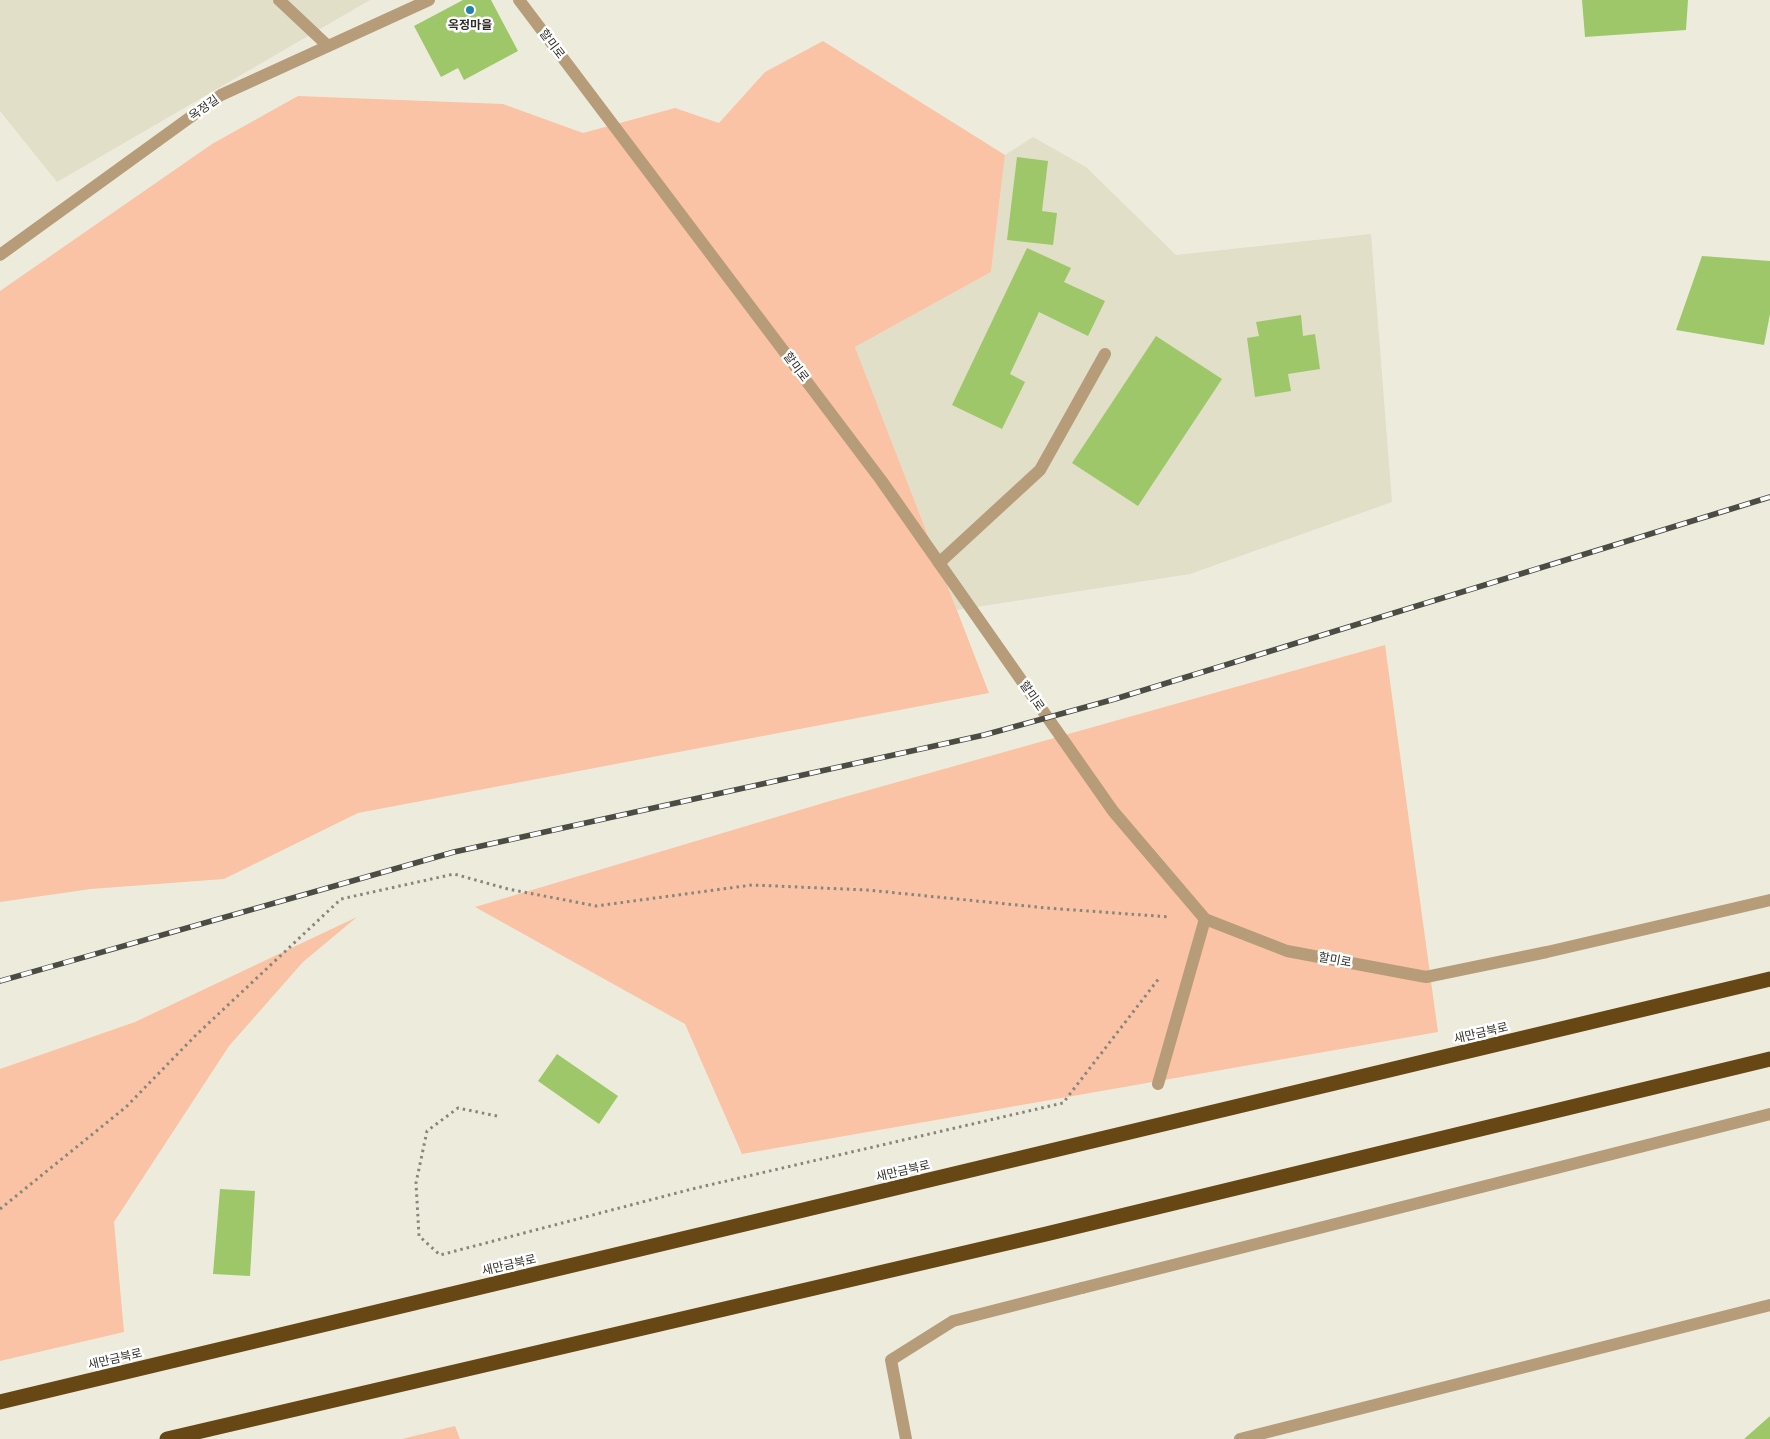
<!DOCTYPE html>
<html>
<head>
<meta charset="utf-8">
<style>
  body { margin:0 }
  canvas { display:block; background:#edecdc }
</style>
</head>
<body>
<canvas width="1770" height="1439"></canvas>
<script>
const context = document.querySelector('canvas').getContext('2d');
context.lineJoin = 'round';
function paint(path, color) { context.fillStyle = color; context.fill(path, 'evenodd'); }
const toPath = rows => new Path2D(rows.map(r => 'M' + r).join(''));
function stroke(path, color, width, dash) { context.strokeStyle = color; context.lineWidth = width; context.lineCap = dash ? 'butt' : 'round'; context.setLineDash(dash || []); context.stroke(path); }
function write(font, color, halo, rows, align = 'center') {
  context.font = font + ' "Golos Text","Noto Sans KR",sans-serif'; context.lineWidth = 5; context.setLineDash([]); context.textBaseline = 'middle'; context.strokeStyle = halo; context.fillStyle = color; for (const [text, x, y, turn = 0] of rows) {
    context.save(); context.translate(x, y); context.rotate((+turn || 0) * Math.PI / 180); context.textAlign = isNaN(turn) ? turn : align; if (halo) context.strokeText(text, 0, 0); context.fillText(text, 0, 0); context.restore();
  }
}
paint(toPath([
  [0,0,370,0,57,182,0,111],
  [1033,137,1086,167,1176,255,1371,234,1392,502,1190,574,957,610,855,347,991,272,1005,155]
]), '#e1dfc8');
paint(toPath([
  [823,41,1005,155,991,272,855,347,989,693,358,813,224,879,91,889,0,902,0,291,212,144,298,96,503,104,583,133,675,108,719,123,765,72],
  [1385,645,1438,1032,742,1154,685,1024,475,907,830,801],
  [357,917,303,962,229,1046,114,1222,124,1332,0,1361,0,1069,135,1022],
  [455,1426,460,1439,402,1439]
]), '#fac3a5');
paint(toPath([
  [463,0,491,0,518,51,464,80,458,68,441,77,414,26],
  [1582,0,1688,0,1686,30,1585,37],
  [1017,157,1048,161,1042,211,1057,213,1053,245,1007,240],
  [1027,248,1071,268,1064,282,1105,301,1088,336,1039,312,1010,374,1025,382,1002,429,952,405],
  [1702,256,1770,261,1770,314,1764,345,1676,330],
  [1301,315,1303,336,1315,334,1320,369,1288,374,1291,391,1255,397,1247,338,1259,336,1256,322],
  [1156,336,1222,379,1138,506,1072,463],
  [557,1054,618,1096,599,1124,538,1081],
  [220,1189,255,1191,250,1276,213,1274],
  [1770,1416,1770,1439,1744,1439]
]), '#9ec769');
stroke(toPath([
  [497,1116,458,1108,427,1131,416,1183,419,1236,440,1255,692,1189,1063,1103,1160,977],
  [0,1209,126,1107,196,1035,341,899,454,874,508,889,596,906,752,885,867,890,1047,908,1170,917]
]), '#87867b', 3, [2.5, 4]);
stroke(toPath([
  [279,0,328,46],
  [939,563,1040,470,1105,354],
  [1158,1084,1205,919],
  [1082,1288,1770,1114]
]), '#b69c78', 12);
stroke(toPath([
  [519,0,881,480,1113,811,1205,919,1287,951,1426,977,1547,952,1770,900],
  [0,255,221,95,429,0],
  [906,1439,891,1360,953,1321,1082,1288],
  [1240,1439,1770,1305]
]), '#b69c78', 12);
stroke(toPath([
  [0,1402,1770,979],
  [167,1439,1046,1234,1770,1059]
]), '#674815', 15);
const rail = toPath([
  [0,981,454,852,984,735,1115,699,1770,497]
]);
stroke(rail, '#4c4b44', 5.5);
stroke(rail, '#fff', 4, [11]);
for (const [x, y, r, color] of [
  [470,10,5,"#2282ae"]
]) { const dot = new Path2D(); dot.arc(x, y, r, 0, 2 * Math.PI); context.fillStyle = color; context.fill(dot); stroke(dot, '#fff', 2); }
write('bold 12px', '#2e2d27', '#fff', [
  ["옥정마을",470,25]
]);
write('12px', '#2e2d27', '#fff', [
  ["할미로",552,44,53],
  ["옥정길",204,108,-36],
  ["할미로",796,367,53],
  ["할미로",1032,696,55],
  ["할미로",1335,960,10],
  ["새만금북로",1481,1033,-13],
  ["새만금북로",903,1171,-13],
  ["새만금북로",509,1265,-13],
  ["새만금북로",115,1359,-13]
]);
</script>
</body>
</html>
